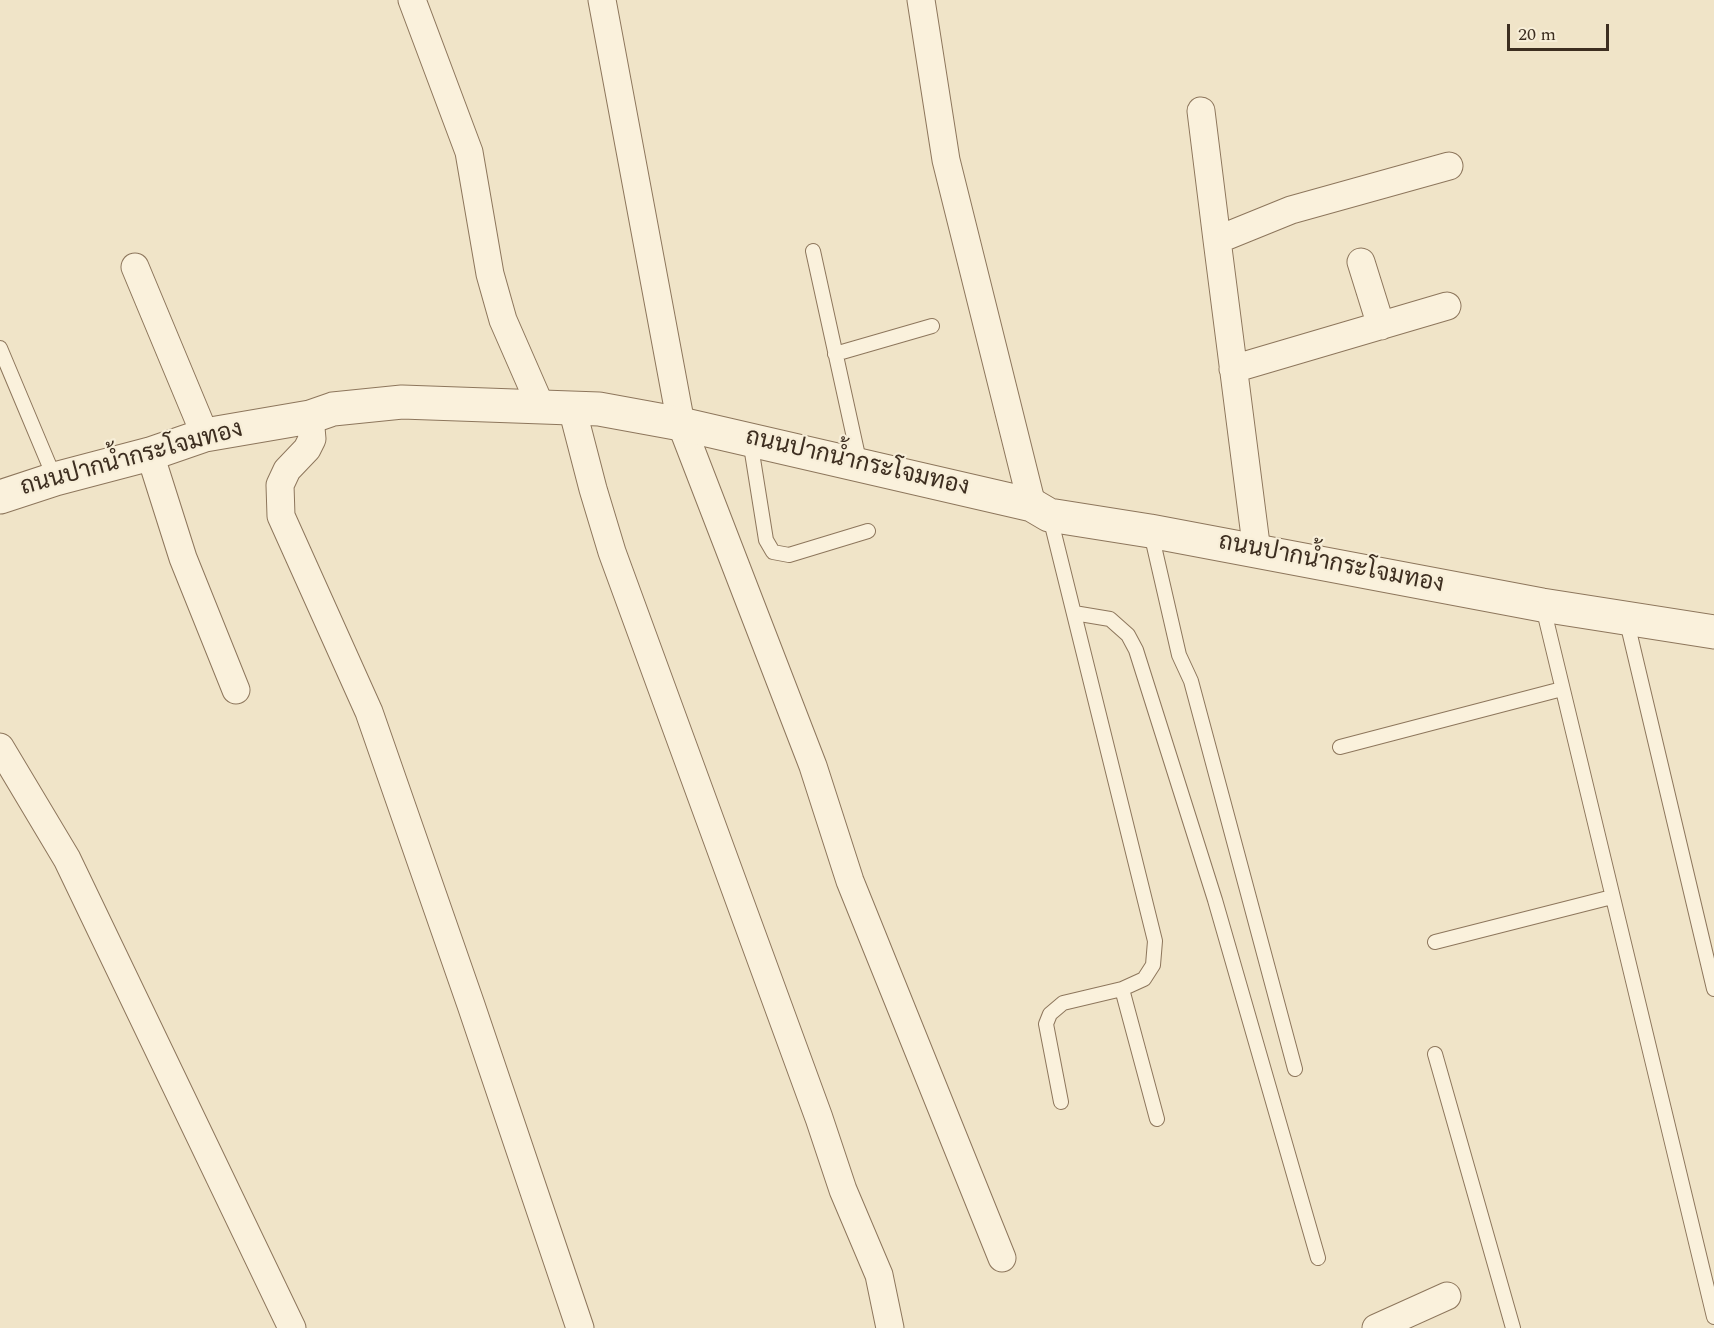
<!DOCTYPE html>
<html>
<head>
<meta charset="utf-8">
<style>
  body { margin:0 }
  #map { position:relative; width:1714px; height:1328px; overflow:hidden; background:#f0e4c8; font-family:Spectral,serif }
  canvas { display:block }
  .scale { position:absolute; left:1507px; top:24px; width:102px; height:27px; box-sizing:border-box; border:3px solid #3d2e20; border-top:0; padding-left:8px; font-size:18px; line-height:21px; white-space:nowrap; color:#3d2e20; -webkit-text-stroke:4px #f7eed8; paint-order:stroke }
</style>
</head>
<body>
<div id="map">
<canvas width="1714" height="1328"></canvas>
<div class="scale">20 m</div>
</div>
<script>
const context = document.querySelector('canvas').getContext('2d');
context.lineJoin = 'round';
const toPath = rows => new Path2D(rows.map(r => 'M' + r).join(''));
function stroke(path, color, width, dash) { context.strokeStyle = color; context.lineWidth = width; context.lineCap = dash ? 'butt' : 'round'; context.setLineDash(dash || []); context.stroke(path); }
function write(font, color, halo, rows, align = 'center') {
  context.font = font + ' Spectral,Sarabun,serif'; context.lineWidth = 4.5; context.setLineDash([]); context.textBaseline = 'middle'; context.strokeStyle = halo; context.fillStyle = color; for (const [text, x, y, turn = 0] of rows) {
    context.save(); context.translate(x, y); context.rotate((+turn || 0) * Math.PI / 180); context.textAlign = isNaN(turn) ? turn : align; if (halo) context.strokeText(text, 0, 0); context.fillText(text, 0, 0); context.restore();
  }
}
const service = toPath([
  [813,251,860,465],
  [0,348,55,479],
  [835,354,932,326],
  [750,440,766,540,773,552,789,555,868,531],
  [1050,517,1155,941,1153,965,1144,979,1122,989,1063,1003,1050,1014,1046,1024,1061,1102],
  [1151,533,1179,655,1191,681,1295,1069],
  [1543,607,1714,1317],
  [1074,613,1110,619,1128,635,1136,650,1215,900,1318,1258],
  [1626,618,1714,989],
  [1340,747,1562,689],
  [1435,942,1612,897],
  [1122,989,1157,1119],
  [1435,1054,1513,1328]
]);
const minor = toPath([
  [412,0,469,152,490,274,503,320,541,407],
  [602,0,681,424,813,766,850,881,1002,1258],
  [921,0,946,160,1032,505],
  [1201,111,1217,240],
  [1361,262,1381,326],
  [135,267,205,435],
  [1233,369,1447,306],
  [572,408,593,489,612,552,819,1118,843,1190,879,1275,890,1328],
  [310,417,312,439,307,449,287,470,280,485,281,516,369,712,471,1005,580,1328],
  [150,454,183,558,236,690],
  [1257,552,1217,240,1291,210,1449,166],
  [0,747,67,859,292,1328],
  [1376,1328,1447,1296]
]);
const tertiary = toPath([
  [0,497,55,479,150,454,205,435,310,417,333,409,402,402,599,409,681,424,1032,505,1049,515,1150,531,1542,605,1714,632]
]);
stroke(service, '#8d765c', 16);
stroke(minor, '#8d765c', 29);
stroke(tertiary, '#8d765c', 35);
stroke(service, '#faf1dc', 14);
stroke(minor, '#faf1dc', 27);
stroke(tertiary, '#faf1dc', 33);
write('24px', '#3d2e20', '#f7eed8', [
  ["ถนนปากน้ำกระโจมทอง",132,460,-15],
  ["ถนนปากน้ำกระโจมทอง",857,464,13],
  ["ถนนปากน้ำกระโจมทอง",1331,565,11]
]);
</script>
</body>
</html>
